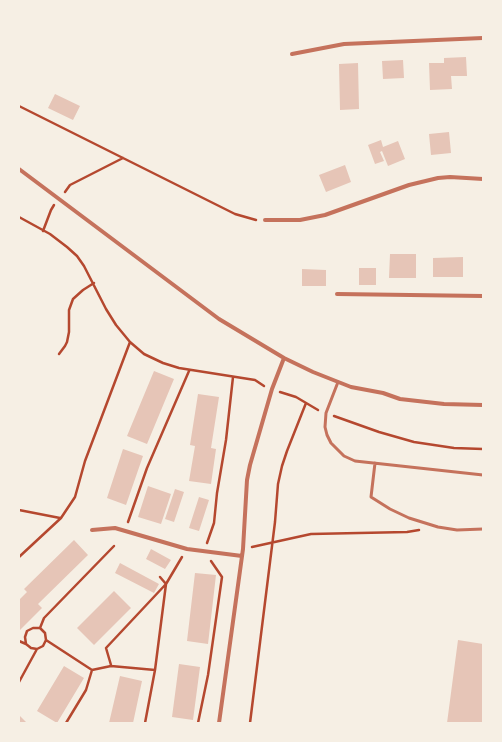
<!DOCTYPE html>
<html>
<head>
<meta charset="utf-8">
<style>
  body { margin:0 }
  #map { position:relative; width:502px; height:742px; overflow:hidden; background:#f6efe4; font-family:Inter,sans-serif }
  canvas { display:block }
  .frame { position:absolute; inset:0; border:20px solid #f6efe4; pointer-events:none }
</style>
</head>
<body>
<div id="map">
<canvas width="502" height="742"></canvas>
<div class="frame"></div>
</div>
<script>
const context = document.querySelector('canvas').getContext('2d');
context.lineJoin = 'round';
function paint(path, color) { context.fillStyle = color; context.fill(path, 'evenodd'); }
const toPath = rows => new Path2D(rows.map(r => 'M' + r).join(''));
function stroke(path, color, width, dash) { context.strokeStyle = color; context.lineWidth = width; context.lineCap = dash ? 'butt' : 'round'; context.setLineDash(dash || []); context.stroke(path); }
paint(toPath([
  [466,57,467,76,451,76,452,89,430,90,429,63,444,63,444,58],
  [403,60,404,78,383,79,382,61],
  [358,63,359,109,340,110,339,64],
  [55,94,80,106,73,120,48,108],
  [449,132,451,153,431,155,429,134],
  [381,140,383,147,398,141,405,159,388,166,382,151,380,152,384,161,375,164,368,145],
  [345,165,351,182,326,192,319,175],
  [390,254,416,254,416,278,389,278],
  [463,257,463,277,433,277,433,258],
  [359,268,376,268,376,285,359,285],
  [302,269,326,270,326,286,302,286],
  [154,371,174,379,147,444,127,436],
  [198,394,219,397,211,448,216,449,211,484,189,481,195,446,190,445],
  [123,449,143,456,126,505,107,498],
  [148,486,171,494,161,524,138,517],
  [175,489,184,492,174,522,165,519],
  [199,497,209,500,199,531,189,528],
  [74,540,88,555,38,604,42,608,19,631,19,600,27,592,24,589],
  [151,549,171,560,165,569,146,559],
  [120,563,159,584,154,593,115,573],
  [195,573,216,575,208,644,187,641],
  [114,591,131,608,94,645,77,628],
  [458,640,483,644,483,723,447,723],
  [179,664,200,667,193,720,172,717],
  [64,666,84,678,57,723,37,711],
  [120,676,142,681,133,723,109,723],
  [19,715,27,723,19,723]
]), '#e6c5b7');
stroke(toPath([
  [19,106,235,214,256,220],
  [65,192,70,185,123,158],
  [19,217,50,234,67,247,77,256,84,266,106,309,116,325,130,342,144,354,163,363,179,368,255,380,264,386],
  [43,231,51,210,54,205],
  [59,354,65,346,67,342,69,332,69,310,73,299,83,290,94,283],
  [280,392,296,397,318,410],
  [334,416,379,432,414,442,454,448,483,449],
  [19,510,60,518],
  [128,522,147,468,189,371],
  [207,543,214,523,217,493,226,440,233,377],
  [252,547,311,534,407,532,419,530],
  [19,557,61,518,75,497,85,461,130,342],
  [40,628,44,618,114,546],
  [46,640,92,670,111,666,155,670,145,723],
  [19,641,26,644],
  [111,665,106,648,166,584,160,577],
  [155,670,166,584,182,557],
  [19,682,37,649,43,646,46,640,45,633,40,628,33,628,27,631,25,637,26,644,31,648,37,649],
  [66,723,86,690,92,670],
  [198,723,208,675,222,577,211,561],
  [250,723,275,522,278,484,282,466,287,451,306,403]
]), '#b5482f', 2.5);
stroke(toPath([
  [338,382,326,413,325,427,327,435,331,443,344,456,355,461,483,475],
  [375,463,371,497,390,509,409,518,438,527,457,530,483,529]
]), '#c5725c', 3);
stroke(toPath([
  [292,54,344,44,483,38],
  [19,169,219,319,284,358,313,372,351,387,383,393,400,399,444,404,483,405],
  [265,220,300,220,325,215,409,185,438,178,450,177,483,179],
  [337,294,483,296],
  [92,530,115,528,187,549,242,556],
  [219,723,243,549,247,480,250,465,272,389,284,358]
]), '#c5725c', 4);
</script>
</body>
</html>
